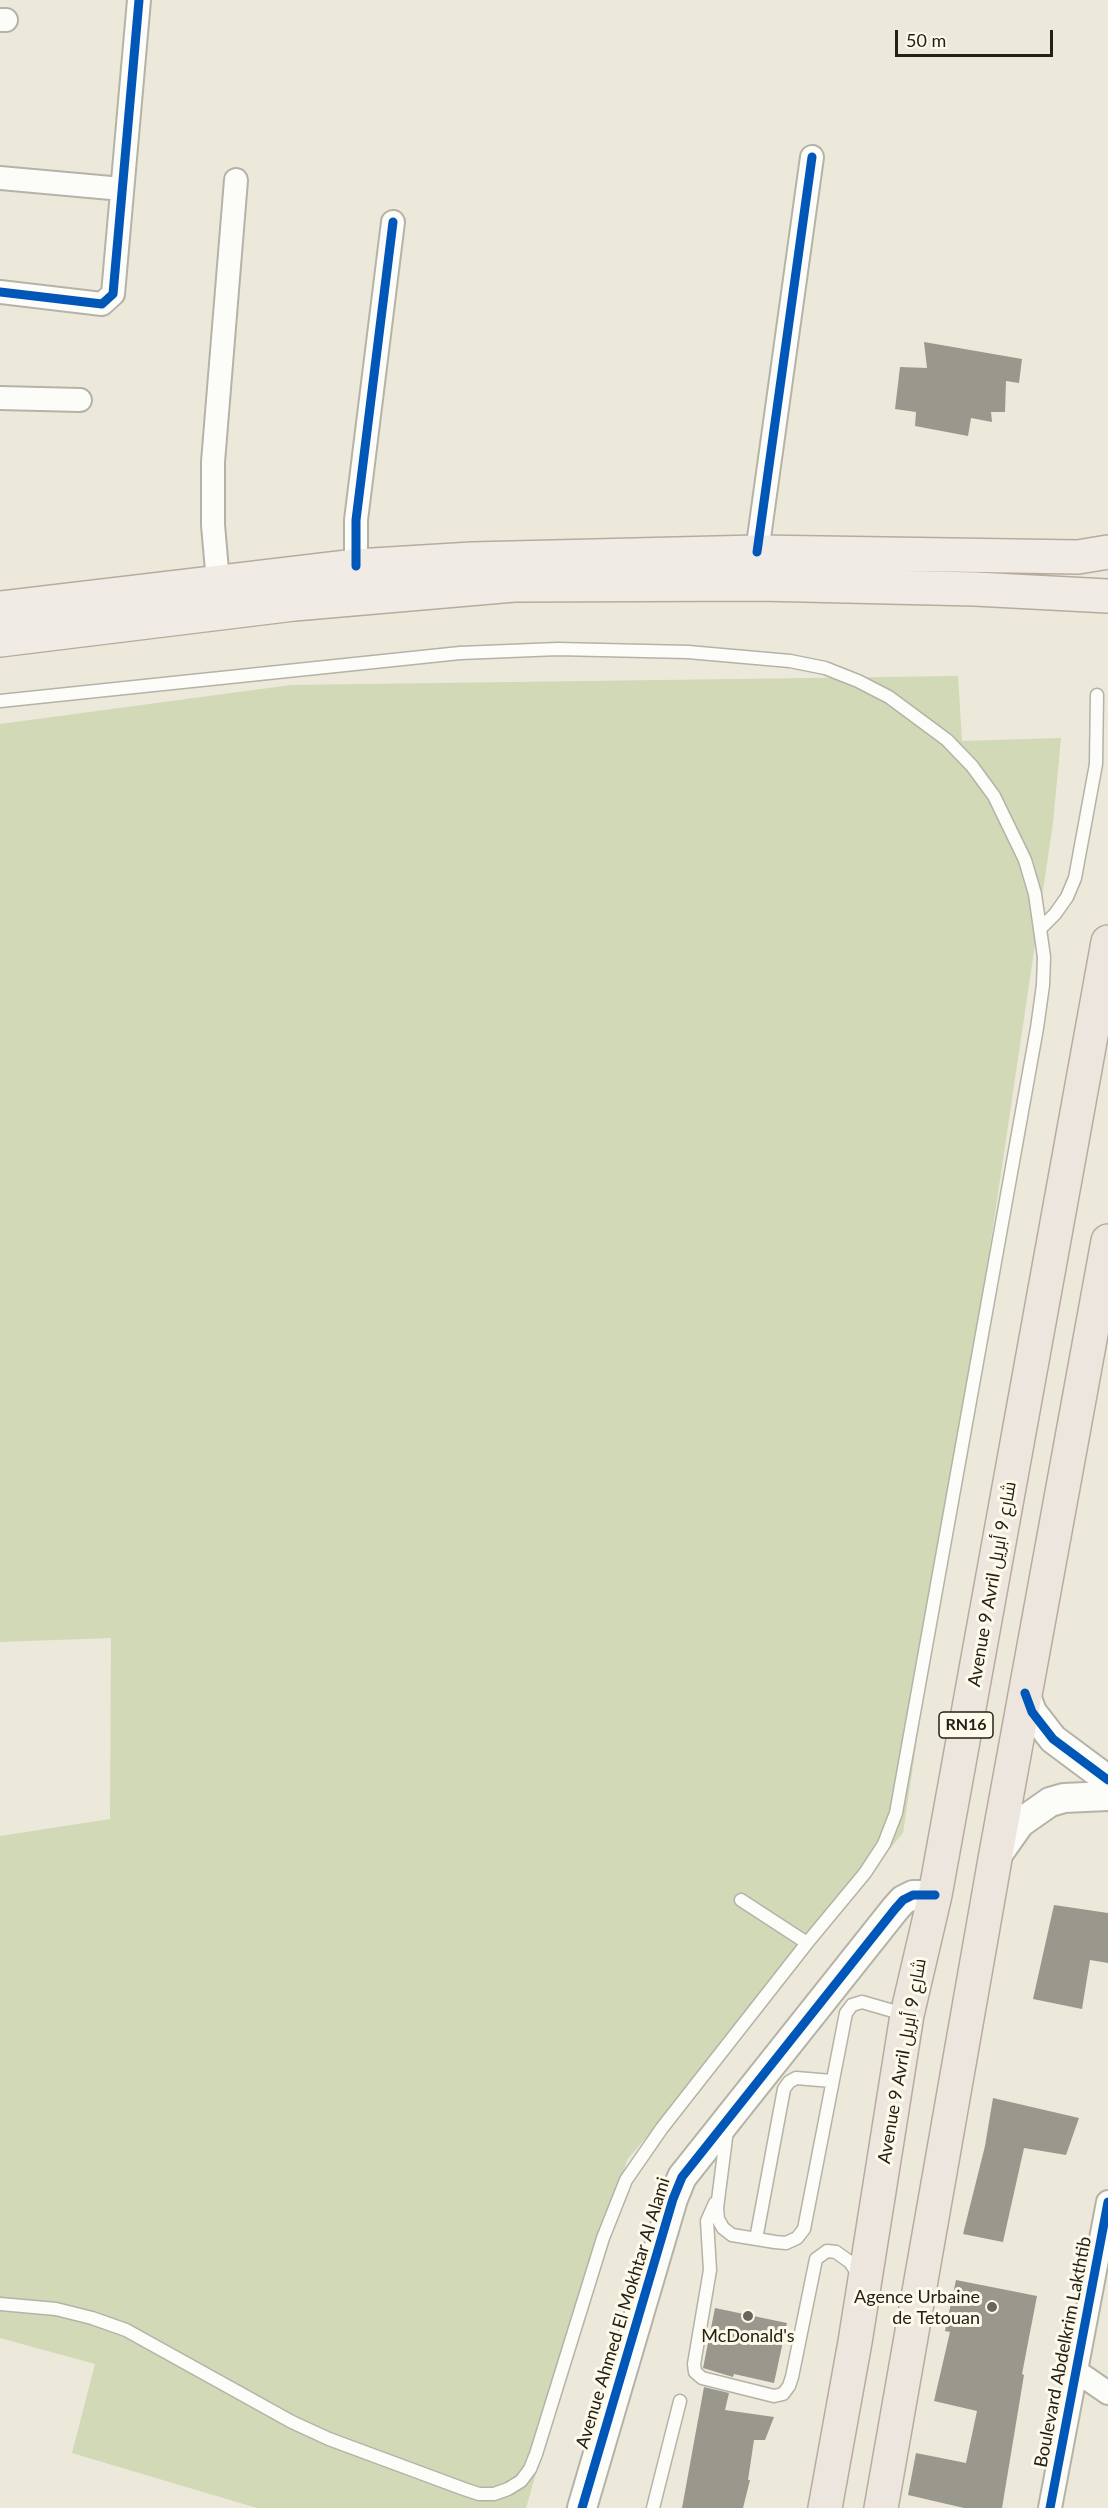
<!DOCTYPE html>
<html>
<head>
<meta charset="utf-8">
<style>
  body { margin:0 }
  #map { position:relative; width:1108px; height:2508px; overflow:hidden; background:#ece8da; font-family:Lato,sans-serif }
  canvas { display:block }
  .scale { position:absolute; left:895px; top:30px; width:158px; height:27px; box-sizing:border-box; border:3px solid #232017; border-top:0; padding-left:8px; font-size:18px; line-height:21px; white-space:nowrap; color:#232017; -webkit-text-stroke:4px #fefaea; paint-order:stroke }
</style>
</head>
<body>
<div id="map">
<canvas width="1108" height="2508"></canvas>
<div class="scale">50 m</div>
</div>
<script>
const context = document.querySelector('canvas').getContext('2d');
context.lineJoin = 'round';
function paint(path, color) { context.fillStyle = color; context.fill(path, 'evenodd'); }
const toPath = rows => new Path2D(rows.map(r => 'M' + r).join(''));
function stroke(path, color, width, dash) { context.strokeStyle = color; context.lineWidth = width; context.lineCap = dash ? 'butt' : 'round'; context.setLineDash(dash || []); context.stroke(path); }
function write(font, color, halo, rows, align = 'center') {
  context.font = font + ' Lato,Cairo,sans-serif'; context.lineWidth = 6; context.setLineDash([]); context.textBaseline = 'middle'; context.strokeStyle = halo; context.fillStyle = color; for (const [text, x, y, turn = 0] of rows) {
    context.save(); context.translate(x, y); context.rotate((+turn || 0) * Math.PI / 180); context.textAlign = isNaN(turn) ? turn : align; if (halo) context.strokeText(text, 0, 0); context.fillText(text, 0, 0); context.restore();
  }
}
paint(toPath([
  [958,676,962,741,1061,738,1053,823,903,1833,627,2160,526,2508,257,2508,72,2453,95,2364,0,2338,0,1836,110,1819,111,1638,0,1642,0,724,291,685]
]), '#d1d9b6');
paint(toPath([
  [924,342,1022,359,1019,383,1006,381,1005,412,991,412,992,422,971,418,968,436,915,426,916,412,895,409,900,367,927,368],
  [1054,1905,1108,1913,1108,1963,1090,1960,1082,2009,1033,1999],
  [993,2098,1079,2118,1066,2155,1024,2148,1003,2242,963,2234,985,2146],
  [956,2280,1037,2296,1022,2374,1024,2375,1002,2508,964,2508,908,2495,916,2453,966,2463,977,2411,934,2401,950,2332,945,2331],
  [715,2308,787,2323,774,2383,734,2374,733,2377,703,2368],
  [704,2387,729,2393,725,2410,774,2417,765,2440,754,2440,748,2480,750,2480,743,2508,682,2508]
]), '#9a978c');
const service = toPath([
  [0,701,460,653,558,649,688,652,790,661,825,668,858,681,889,697,947,740,972,766,994,796,1025,860,1035,894,1044,957,1043,985,1037,1028,896,1813,884,1844,865,1873,807,1943,662,2128,626,2180,603,2238,536,2454,530,2469,521,2481,508,2489,494,2494,479,2494,464,2489,329,2439,292,2422,126,2330,92,2318,56,2309,0,2304],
  [1041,928,1055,914,1067,897,1075,878,1096,764,1097,695],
  [741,1900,807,1943],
  [727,2130,717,2208,718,2219,723,2228,732,2235,775,2242,786,2243,797,2238,804,2229,846,2013,852,2005,862,2002,907,2015],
  [715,2203,707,2221,710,2270,694,2364,695,2372,702,2378,774,2396,783,2394,789,2386,792,2377,816,2259,827,2251,836,2252,850,2262,859,2276],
  [756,2239,784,2089,789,2082,796,2078,832,2081],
  [653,2508,680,2401]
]);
const minor = toPath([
  [0,20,6,20],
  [0,178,122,189],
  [0,292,102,304,113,294,139,0],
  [0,398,80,400],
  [757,552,812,157],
  [356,566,356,520,393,222],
  [218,582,213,525,213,462,236,180],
  [1076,2371,1108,2393],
  [1050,2508,1108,2202]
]);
const tertiary = toPath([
  [1025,1693,1032,1712,1053,1739,1108,1780],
  [996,1857,1020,1823,1050,1802,1064,1798,1108,1796],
  [582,2508,673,2199,682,2177,895,1909,903,1900,913,1895,935,1895]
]);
const primary = toPath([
  [0,608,356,566,472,559,757,552,1078,557,1108,552],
  [0,640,294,604,514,585,761,584,975,589,1108,596]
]);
const trunk = toPath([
  [825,2508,855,2342,907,2015,935,1895,1108,942],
  [881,2508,995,1859,1108,1241]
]);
stroke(service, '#b5b2a7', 15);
stroke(minor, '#b5b2a7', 26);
stroke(tertiary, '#b5b2a7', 32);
stroke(primary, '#b7ab9e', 36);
stroke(trunk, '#b7ab9e', 36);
stroke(service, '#fcfcf9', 12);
stroke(minor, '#fcfcf9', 22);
stroke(tertiary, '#fcfcf9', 28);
stroke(primary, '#f0ebe5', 33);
stroke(trunk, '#ece6de', 33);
stroke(toPath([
  [0,292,102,304,113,294,139,0],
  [757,552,812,157],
  [356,566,356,520,393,222],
  [1025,1693,1032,1712,1053,1739,1108,1780],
  [582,2508,673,2199,682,2177,895,1909,903,1900,913,1895,935,1895],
  [1050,2508,1108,2202]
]), '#0057b8', 9);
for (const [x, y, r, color] of [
  [992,2307,6,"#69665b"],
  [748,2316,6,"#69665b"]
]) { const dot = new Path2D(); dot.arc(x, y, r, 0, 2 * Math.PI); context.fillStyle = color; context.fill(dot); stroke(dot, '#fefaea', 2); }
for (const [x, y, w] of [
  [966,1725,54]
]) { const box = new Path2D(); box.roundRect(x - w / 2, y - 13, w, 26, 4.5); context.fillStyle = '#fefaea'; context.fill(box); stroke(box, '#232017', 1.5); }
write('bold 16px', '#232017', null, [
  ["RN16",966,1725]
]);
write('18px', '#232017', '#fefaea', [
  ["Avenue 9 Avril شارع 9 أبريل",992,1584,-80],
  ["Avenue 9 Avril شارع 9 أبريل",902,2061,-80],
  ["Avenue Ahmed El Mokhtar Al Alami",623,2313,-73],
  ["Boulevard Abdelkrim Lakthtib",1063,2352,-79]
]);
write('18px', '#232017', '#fefaea', [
  ["Agence Urbaine",980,2297],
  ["de Tetouan",980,2318],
  ["McDonald's",748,2336,"center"]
], 'right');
</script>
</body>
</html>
